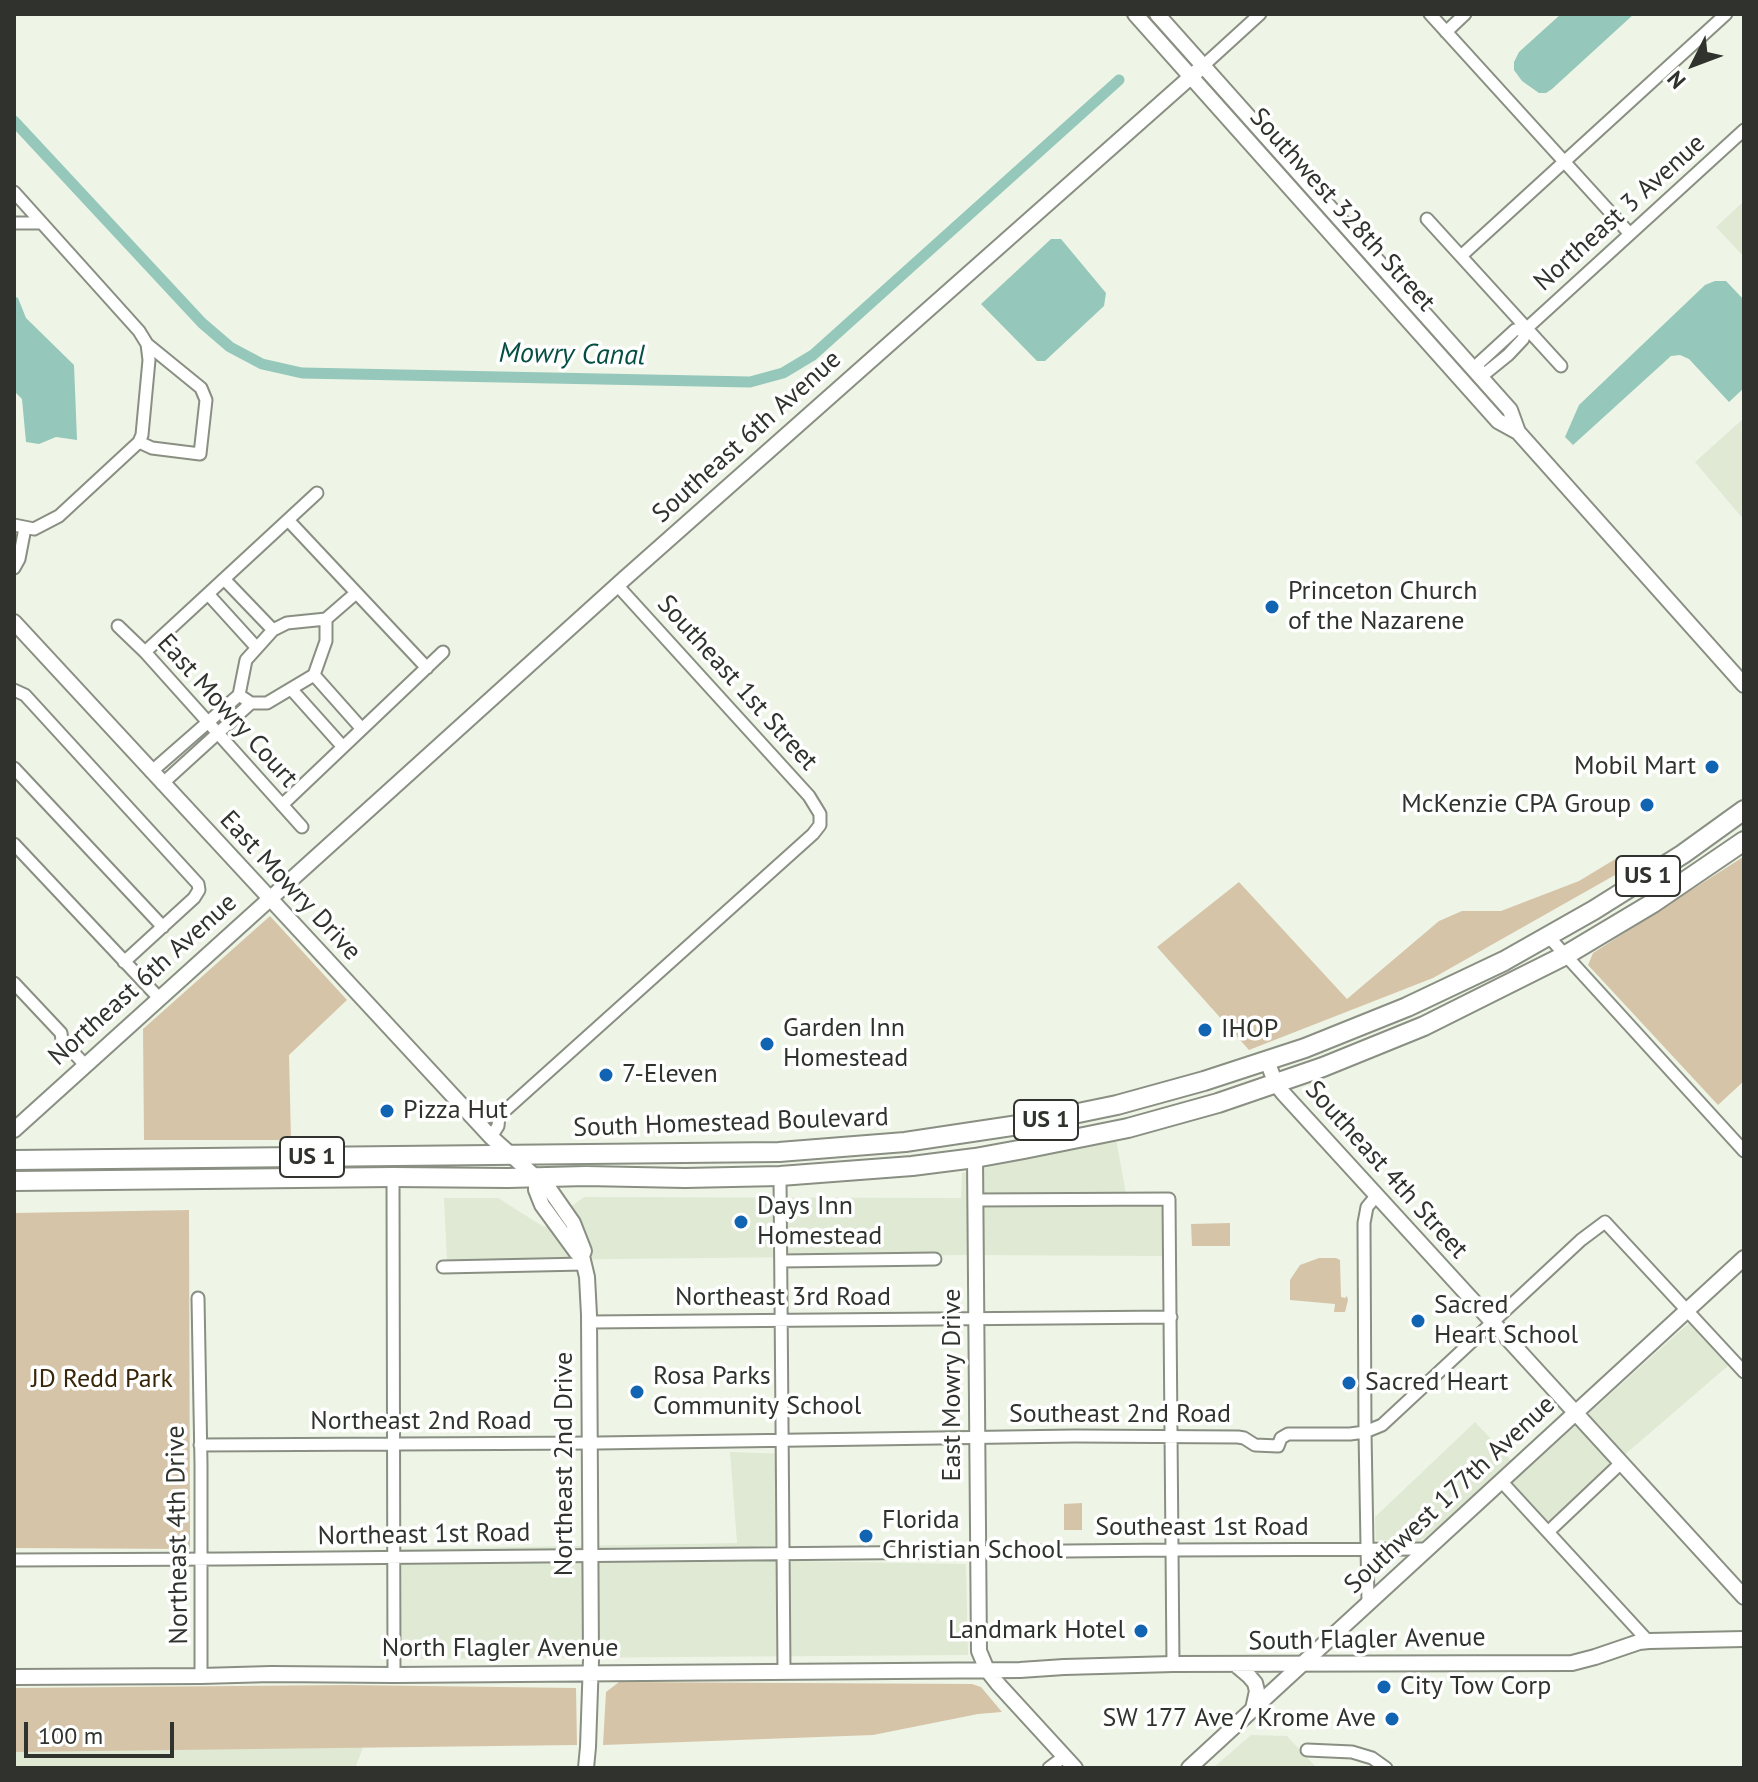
<!DOCTYPE html>
<html>
<head>
<meta charset="utf-8">
<style>
  body { margin:0 }
  #map { position:relative; width:1758px; height:1782px; overflow:hidden; background:#eef5e6; font-family:"PT Sans",sans-serif }
  canvas { display:block }
  .frame { position:absolute; inset:0; border:16px solid #2f322d; pointer-events:none }
  .north { position:absolute; left:1654px; top:24px; width:80px; height:80px; -webkit-text-stroke:6px #fff; paint-order:stroke; rotate:228deg; font-size:22px; font-weight:700; line-height:32px; text-align:center; color:#2f322d }
  .north::after { content:''; display:block; margin:auto; width:28px; height:36px; background:#2f322d; clip-path:polygon(50% 0,100% 100%,50% 72%,0 100%) }
  .scale { position:absolute; left:24px; top:1722px; width:150px; height:36px; box-sizing:border-box; border:4px solid #2f322d; border-top:0; padding-left:10px; font-size:24px; line-height:28px; white-space:nowrap; color:#2f322d; -webkit-text-stroke:6px #fff; paint-order:stroke }
</style>
</head>
<body>
<div id="map">
<canvas width="1758" height="1782"></canvas>
<div class="frame"></div>
<div class="north">N</div>
<div class="scale">100 m</div>
</div>
<script>
const context = document.querySelector('canvas').getContext('2d');
context.lineJoin = 'round';
function paint(path, color) { context.fillStyle = color; context.fill(path, 'evenodd'); }
const toPath = rows => new Path2D(rows.map(r => 'M' + r).join(''));
function stroke(path, color, width, dash) { context.strokeStyle = color; context.lineWidth = width; context.lineCap = dash ? 'butt' : 'round'; context.setLineDash(dash || []); context.stroke(path); }
function write(font, color, halo, rows, align = 'center') {
  context.font = font + ' "PT Sans",sans-serif'; context.lineWidth = 7; context.setLineDash([]); context.textBaseline = 'middle'; context.strokeStyle = halo; context.fillStyle = color; for (const [text, x, y, turn = 0] of rows) {
    context.save(); context.translate(x, y); context.rotate((+turn || 0) * Math.PI / 180); context.textAlign = isNaN(turn) ? turn : align; if (halo) context.strokeText(text, 0, 0); context.fillText(text, 0, 0); context.restore();
  }
}
paint(toPath([
  [1744,201,1744,257,1716,227],
  [1744,418,1744,520,1695,462],
  [1116,1139,1128,1204,1163,1204,1163,1256,966,1255,447,1261,444,1198,498,1198,544,1227,584,1197,961,1198,962,1173],
  [1689,1323,1729,1365,1615,1463,1541,1532,1495,1481,1420,1542,1376,1540,1375,1517,1475,1422,1523,1473],
  [730,1452,790,1454,790,1561,966,1564,968,1655,401,1659,402,1549,737,1543],
  [364,1686,363,1748,355,1768,14,1768,14,1689],
  [1251,1735,1287,1736,1317,1768,1213,1768]
]), '#dfe9d4');
paint(toPath([
  [1322,211,1332,219,1400,295,1397,297,1388,290,1320,213],
  [1622,855,1631,866,1433,978,1249,1050,1157,947,1239,882,1347,999,1439,921,1462,911,1501,911,1579,881],
  [1743,857,1744,1081,1718,1105,1588,965,1593,953],
  [270,916,347,1000,289,1055,291,1140,144,1140,143,1029],
  [189,1210,190,1549,14,1548,14,1213],
  [1230,1223,1230,1246,1192,1246,1191,1224],
  [1319,1258,1336,1258,1340,1260,1341,1297,1345,1298,1347,1296,1348,1300,1345,1312,1334,1312,1335,1304,1290,1300,1290,1280,1300,1265],
  [1082,1503,1082,1530,1064,1530,1064,1504],
  [619,1682,972,1684,981,1687,1002,1712,978,1714,873,1735,603,1745,606,1692],
  [347,1685,576,1688,577,1745,14,1752,14,1688]
]), '#d6c4a8');
paint(toPath([
  [1561,14,1634,14,1552,89,1546,93,1539,93,1522,81,1514,70,1514,62,1519,52],
  [1051,239,1061,239,1106,293,1104,306,1045,361,1037,361,981,304],
  [1715,281,1726,281,1744,300,1744,388,1729,402,1689,359,1680,355,1671,356,1573,445,1565,437,1579,405,1705,285],
  [14,296,18,298,26,318,74,365,77,440,56,437,39,444,26,442,22,399,14,391]
]), '#95c7ba');
stroke(toPath([
  [14,121,202,323,230,347,262,364,302,373,750,382,783,373,813,355,1119,80]
]), '#95c7ba', 11);
const minor = toPath([
  [1430,14,1630,234],
  [1446,32,1465,14],
  [1203,66,1260,14],
  [14,192,139,331,147,344,149,360,142,435,139,442,59,516,34,529,14,525],
  [1427,219,1561,366],
  [14,223,42,223],
  [1461,256,1726,14],
  [1527,328,1515,330,1479,363,1477,374,1487,372,1508,355,1523,339,1527,328,1744,130],
  [139,442,152,448,200,454,206,400,201,388,147,344],
  [288,520,427,668],
  [14,568,19,559,25,528],
  [224,579,273,630],
  [208,594,257,648],
  [326,619,326,641,314,675,267,703,251,703,239,695,246,660,273,630,287,623,326,619,356,593],
  [118,626,145,652,302,827],
  [145,652,317,493],
  [314,675,362,729],
  [14,690,25,695,198,884,199,890,194,898,124,962],
  [292,690,343,747],
  [14,768,163,927],
  [151,772,239,695],
  [162,784,251,703],
  [282,805,443,652],
  [14,844,159,998],
  [1548,936,1744,1151],
  [14,983,61,1033,62,1040,85,1065],
  [475,1120,491,1116,499,1116],
  [491,1137,498,1126,499,1116,813,834,820,825,820,814,809,796,617,585],
  [780,1176,784,1671],
  [393,1177,394,1675],
  [976,1200,1169,1199,1173,1664],
  [781,1261,935,1259],
  [443,1267,584,1264],
  [198,1298,201,1464,201,1676],
  [589,1322,1171,1317],
  [200,1445,598,1443,1075,1436,1238,1437,1244,1438,1255,1445,1278,1446,1281,1438,1288,1434,1350,1434,1365,1432,1382,1425,1581,1240,1605,1222,1744,1372],
  [1501,1481,1648,1641],
  [1548,1532,1621,1463],
  [14,1560,225,1559,1172,1550,1426,1549],
  [1368,1602,1365,1432,1364,1223,1367,1207,1377,1195],
  [1307,1750,1352,1752,1372,1758,1386,1768],
  [1049,1768,1065,1756]
]);
const tertiary = toPath([
  [1135,14,1498,421,1518,432,1744,685],
  [1157,14,1510,410,1518,432],
  [14,622,491,1137,550,1190,573,1223,584,1251,582,1256,587,1277,589,1315,591,1660,588,1747,586,1768],
  [1267,1061,1276,1084,1283,1093,1744,1597],
  [14,1130,624,579,1203,66],
  [975,1158,979,1651,987,1670,998,1684,1075,1768],
  [536,1177,536,1190,542,1205,577,1253,581,1255],
  [1236,1665,1249,1676,1255,1683,1257,1691,1253,1709],
  [14,1677,201,1676,271,1674,394,1675,1020,1670,1064,1667,1173,1664,1572,1663,1595,1657,1639,1642,1649,1641,1744,1639]
]);
const secondary = toPath([
  [1189,1768,1744,1258]
]);
const trunk = toPath([
  [14,1160,779,1152,905,1142,1025,1124,1117,1105,1204,1081,1305,1048,1407,1007,1504,961,1594,910,1683,854,1744,810],
  [14,1181,393,1177,508,1178,586,1176,685,1178,780,1176,912,1166,975,1158,1024,1149,1128,1128,1218,1103,1323,1067,1424,1026,1566,955,1653,903,1744,841]
]);
stroke(minor, '#898f82', 15);
stroke(tertiary, '#898f82', 18);
stroke(secondary, '#898f82', 18);
stroke(trunk, '#898f82', 22);
stroke(minor, '#fff', 11);
stroke(tertiary, '#fff', 14);
stroke(secondary, '#fff', 14);
stroke(trunk, '#fff', 18);
for (const [x, y, r, color] of [
  [1272,607,8,"#1164b2"],
  [1712,767,8,"#1164b2"],
  [1647,805,8,"#1164b2"],
  [1205,1030,8,"#1164b2"],
  [767,1044,8,"#1164b2"],
  [606,1075,8,"#1164b2"],
  [387,1111,8,"#1164b2"],
  [741,1222,8,"#1164b2"],
  [1418,1321,8,"#1164b2"],
  [1349,1383,8,"#1164b2"],
  [637,1392,8,"#1164b2"],
  [866,1536,8,"#1164b2"],
  [1141,1631,8,"#1164b2"],
  [1384,1687,8,"#1164b2"],
  [1392,1719,8,"#1164b2"]
]) { const dot = new Path2D(); dot.arc(x, y, r, 0, 2 * Math.PI); context.fillStyle = color; context.fill(dot); stroke(dot, '#fff', 3); }
for (const [x, y, w] of [
  [1648,876,64],
  [1046,1120,64],
  [312,1157,64]
]) { const box = new Path2D(); box.roundRect(x - w / 2, y - 20, w, 40, 6); context.fillStyle = '#fff'; context.fill(box); stroke(box, '#2f322d', 2); }
write('bold 24px', '#2f322d', null, [
  ["US 1",1648,876],
  ["US 1",1046,1120],
  ["US 1",312,1157]
]);
write('26px', '#2f322d', '#fff', [
  ["Southwest 328th Street",1342,210,48],
  ["Northeast 3 Avenue",1620,213,-42],
  ["Southeast 6th Avenue",747,437,-42],
  ["Southeast 1st Street",737,683,48],
  ["East Mowry Court",227,711,48],
  ["East Mowry Drive",290,886,47],
  ["Northeast 6th Avenue",143,980,-42],
  ["South Homestead Boulevard",731,1123,-2],
  ["Southeast 4th Street",1386,1170,48],
  ["Northeast 3rd Road",783,1298],
  ["East Mowry Drive",953,1385,-90],
  ["Southeast 2nd Road",1120,1415],
  ["Northeast 2nd Road",421,1422],
  ["Northeast 2nd Drive",565,1464,-90],
  ["Southwest 177th Avenue",1450,1495,-43],
  ["Southeast 1st Road",1202,1528],
  ["Northeast 4th Drive",178,1535,-91],
  ["Northeast 1st Road",424,1535,-1],
  ["South Flagler Avenue",1367,1640,-1],
  ["North Flagler Avenue",500,1649]
]);
write('26px', '#2f322d', '#fff', [
  ["Princeton Church",1288,592],
  ["of the Nazarene",1288,622],
  ["Mobil Mart",1696,767,"right"],
  ["McKenzie CPA Group",1631,805,"right"],
  ["Garden Inn",783,1029],
  ["Homestead",783,1059],
  ["IHOP",1221,1030],
  ["7-Eleven",622,1075],
  ["Pizza Hut",403,1111],
  ["Days Inn",757,1207],
  ["Homestead",757,1237],
  ["Sacred",1434,1306],
  ["Heart School",1434,1336],
  ["Rosa Parks",653,1377],
  ["Community School",653,1407],
  ["Sacred Heart",1365,1383],
  ["Florida",882,1521],
  ["Christian School",882,1551],
  ["Landmark Hotel",1125,1631,"right"],
  ["City Tow Corp",1400,1687],
  ["SW 177 Ave / Krome Ave",1376,1719,"right"]
], 'left');
write('26px', '#372607', '#fff', [
  ["JD Redd Park",102,1380]
]);
write('italic 28px', '#054e42', '#fff', [
  ["Mowry Canal",572,355,1]
]);
</script>
</body>
</html>
